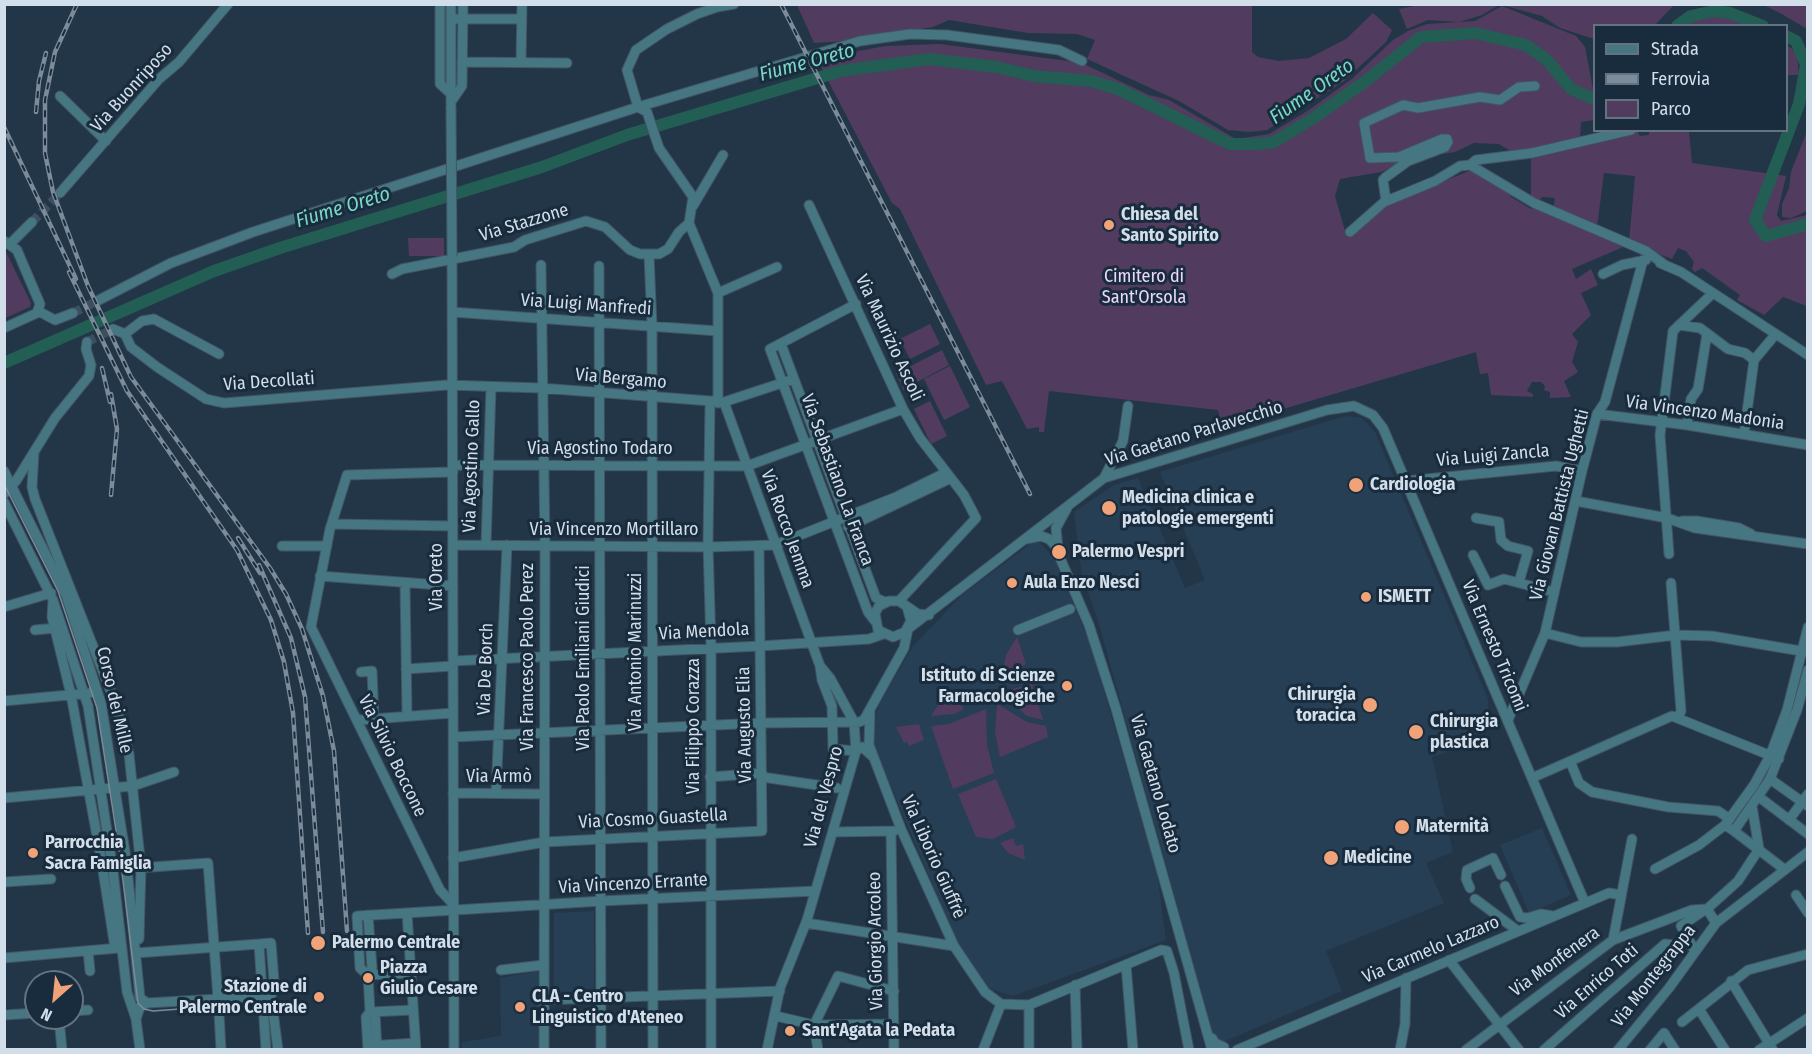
<!DOCTYPE html>
<html>
<head>
<meta charset="utf-8">
<style>
  body { margin:0 }
  #map { position:relative; width:1812px; height:1054px; overflow:hidden; background:#233647; font-family:"Fira Sans Condensed",sans-serif }
  canvas { display:block }
  .frame { position:absolute; inset:0; border:6px solid #d2dee9; pointer-events:none }
  .legend { position:absolute; left:1593px; top:24px; width:195px; height:108px; box-sizing:border-box; background:#192c3d; border:2px solid #637382; margin:0; padding:8px 10px; list-style:none; font-size:18px; color:#d2dee9 }
  .legend li { display:flex; align-items:center; gap:12px; height:30px }
  .legend b { width:30px; border:2px solid #637382 }
  .north { position:absolute; left:24px; top:970px; width:60px; height:60px; box-sizing:border-box; background:#192c3d; border:2px solid #637382; border-radius:50%; rotate:207deg; font-size:16px; font-weight:700; line-height:24px; text-align:center; color:#d2dee9 }
  .north::after { content:''; display:block; margin:auto; width:21px; height:27px; background:#f0a279; clip-path:polygon(50% 0,100% 100%,50% 72%,0 100%) }
</style>
</head>
<body>
<div id="map">
<canvas width="1812" height="1054"></canvas>
<div class="frame"></div>
<ul class="legend">
<li><b style="height:8px;background:#457681"></b>Strada</li>
<li><b style="height:8px;background:#7c8b99"></b>Ferrovia</li>
<li><b style="height:16px;background:#513c5f"></b>Parco</li>
</ul>
<div class="north">N</div>
</div>
<script>
const context = document.querySelector('canvas').getContext('2d');
context.lineJoin = 'round';
function paint(path, color) { context.fillStyle = color; context.fill(path, 'evenodd'); }
const toPath = rows => new Path2D(rows.map(r => 'M' + r).join(''));
function stroke(path, color, width, dash) { context.strokeStyle = color; context.lineWidth = width; context.lineCap = dash ? 'butt' : 'round'; context.setLineDash(dash || []); context.stroke(path); }
function write(font, color, halo, rows, align = 'center') {
  context.font = font + ' "Fira Sans Condensed",sans-serif'; context.lineWidth = 6; context.setLineDash([]); context.textBaseline = 'middle'; context.strokeStyle = halo; context.fillStyle = color; for (const [text, x, y, turn = 0] of rows) {
    context.save(); context.translate(x, y); context.rotate((+turn || 0) * Math.PI / 180); context.textAlign = isNaN(turn) ? turn : align; if (halo) context.strokeText(text, 0, 0); context.fillText(text, 0, 0); context.restore();
  }
}
paint(toPath([
  [1345,416,1362,418,1375,432,1488,699,1489,728,1448,747,1447,752,1432,757,1453,852,1426,863,1444,903,1326,951,1342,991,1221,1043,1214,1038,1097,617,1082,576,1074,512,1114,485,1138,478,1185,588,1205,580,1160,472],
  [1037,539,1055,560,1091,646,1157,873,1166,940,1013,996,986,987,957,942,873,744,873,727,879,704,913,646,962,595],
  [1542,828,1571,895,1529,913,1500,845],
  [594,911,594,992,554,993,554,913],
  [538,971,542,1049,462,1049,462,1042,501,1036,500,978]
]), '#263f55');
paint(toPath([
  [797,5,1252,5,1252,52,1258,57,1279,61,1309,58,1346,39,1373,13,1392,30,1386,42,1344,81,1267,130,1249,132,1228,130,1179,101,1087,59,1095,40,1077,34,1028,33,949,20,933,27,846,41,814,43],
  [1420,5,1420,4,1499,5,1482,15,1459,22,1428,20,1407,29,1399,9],
  [1502,5,1674,4,1674,5,1655,25,1594,26,1594,39,1560,28,1542,16],
  [1764,5,1807,5,1807,29,1780,13],
  [1502,6,1576,36,1585,47,1594,94,1594,120,1581,122,1580,139,1512,152,1499,144,1474,143,1455,152,1405,160,1381,172,1340,179,1335,196,1345,231,1351,236,1383,206,1474,169,1510,191,1511,197,1531,209,1534,206,1623,247,1572,269,1576,279,1591,269,1598,285,1581,293,1591,315,1572,334,1578,342,1572,362,1578,372,1564,381,1571,397,1550,398,1550,392,1544,390,1545,386,1541,382,1532,382,1527,391,1533,394,1533,397,1491,395,1488,373,1480,374,1476,352,1222,427,1218,410,1049,391,1044,432,1039,432,1039,427,1027,429,1002,381,986,385,900,209,892,203,821,67,833,56,885,46,940,44,1068,61,1084,64,1149,95,1169,100,1236,139,1269,134,1309,110,1353,78,1393,40,1408,31,1427,24,1475,21],
  [1721,16,1751,25,1685,25,1696,18],
  [1786,45,1797,52,1799,75,1787,75],
  [1637,131,1640,136,1649,135,1649,131,1689,131,1692,163,1786,176,1777,215,1781,221,1807,215,1807,306,1783,297,1764,315,1737,300,1740,295,1702,268,1695,272,1692,269,1694,262,1686,251,1678,248,1672,259,1629,242,1635,176,1604,173,1597,227,1553,210,1555,198,1542,197,1538,202,1531,195,1531,156],
  [1807,131,1807,211,1791,218,1782,217,1782,204,1789,188,1791,172],
  [408,238,444,238,444,256,409,256],
  [5,250,31,303,30,307,5,318],
  [930,324,940,344,910,359,900,339],
  [942,350,949,365,917,382,909,367],
  [950,366,970,407,944,420,924,379],
  [908,367,917,384,904,391,896,373],
  [930,401,947,436,931,444,914,409],
  [1017,637,1026,664,1002,676,1006,655],
  [1032,684,1043,720,1027,716,1006,698,1004,691],
  [948,690,964,709,954,714,931,716],
  [997,704,1027,722,1046,726,1048,737,1000,757,995,732],
  [986,709,987,745,994,773,953,789,931,726,949,724],
  [919,724,924,740,909,746,907,742,904,743,896,727],
  [996,779,1016,827,993,839,976,837,958,794],
  [1013,838,1016,846,1023,844,1025,860,1008,853,1000,843]
]), '#513c5f');
stroke(toPath([
  [1677,26,1691,16,1714,11,1730,13,1763,26],
  [1786,36,1796,41,1806,65,1799,104,1755,220,1766,236,1808,224],
  [4,363,214,271,280,248,542,167,627,135,841,71,929,59,996,67,1034,76,1091,81,1118,89,1230,144,1257,144,1274,142,1315,117,1367,80,1421,37,1475,33,1526,45,1547,60,1571,89,1594,99]
]), '#225e54', 12);
stroke(toPath([
  [32,222,60,193],
  [73,313,99,300],
  [87,342,113,329],
  [1673,945,1686,948]
]), '#3d4f5f', 9, [9, 4.5]);
const minor = toPath([
  [440,4,440,84,451,94],
  [456,19,521,19],
  [462,62,567,63],
  [521,62,522,4],
  [60,96,106,141],
  [451,102,462,86,463,4],
  [451,102,451,4],
  [1470,165,1476,160,1532,153,1631,130],
  [60,193,159,79,179,62,228,4],
  [1386,201,1383,180,1386,177,1408,161,1445,147,1448,142,1447,139,1442,139,1399,157,1370,158,1364,123,1403,105,1418,108,1480,97,1500,100,1519,87,1535,86],
  [809,205,903,409,920,438,964,495,976,518,899,601],
  [693,206,723,155],
  [1350,232,1384,202,1435,181,1460,166,1470,165,1534,203,1646,251,1665,265],
  [4,241,17,250,40,304,37,313,4,328],
  [10,244,32,222],
  [649,255,652,326,653,1050],
  [452,256,454,1050],
  [1660,263,1681,272,1808,355],
  [541,265,545,546,544,1050],
  [599,266,601,1050],
  [392,274,402,269,514,247,525,240,586,221,605,227,630,250,640,254,659,254,668,249,679,232,689,223],
  [1603,274,1622,265,1646,260],
  [718,293,777,267],
  [99,300,171,263,253,232,638,107,860,41,910,34,947,35,1059,50,1082,61],
  [856,304,770,349,868,612,875,621],
  [38,311,55,320,73,313],
  [452,312,718,331],
  [1679,325,1700,328,1728,349,1745,353,1754,360],
  [113,329,125,334,131,347,157,367,206,399,224,403,447,385,541,388,724,402,794,379],
  [125,334,142,321,154,319,219,354],
  [781,344,876,598,885,602],
  [724,402,820,666,822,680,832,706,833,749,856,751,862,747,872,756],
  [710,403,708,544,711,646,711,1050],
  [718,403,718,293,689,223,693,197,659,148,647,112,638,107,627,70,636,50,667,29,697,14,717,7,734,4],
  [1597,414,1687,425,1808,445],
  [1687,425,1691,399,1698,389,1707,334],
  [1744,434,1754,360,1775,335],
  [34,452,32,487,35,499,115,702,129,754,141,868,139,939],
  [453,465,747,466,903,409],
  [4,471,66,595,101,703,126,858,140,998,147,1003],
  [1104,478,1123,441,1128,406],
  [1406,481,1556,466,1582,471],
  [4,494,16,481,55,418,89,376,91,365,86,349,87,342],
  [1576,501,1667,518,1695,528,1808,544],
  [4,502,53,600,88,706,113,871,127,992,136,1019,140,1050],
  [1476,518,1499,522,1501,540,1508,546,1528,551,1519,582],
  [1682,521,1697,521,1739,528,1751,534],
  [333,524,453,526],
  [848,527,949,479],
  [1026,539,1041,536,1049,539,1054,544,1089,625,1116,709,1212,1050],
  [453,545,708,547,775,545,896,497,945,473],
  [486,545,491,387],
  [282,546,327,546],
  [1058,549,1056,528,1067,508],
  [1669,554,1660,435,1673,331,1712,294],
  [1473,555,1488,585,1504,579,1554,592],
  [320,576,453,586],
  [1671,583,1681,711,1678,718],
  [405,584,407,716],
  [53,600,52,617,71,695,101,858,115,948],
  [4,607,51,593],
  [907,607,911,621,905,632,893,637,878,630,875,613,879,606,889,601,899,601,918,614,929,615],
  [35,630,55,628],
  [1018,630,1070,609],
  [1545,633,1581,642,1617,642,1676,635,1712,636,1807,652],
  [453,661,760,646,869,639,883,634],
  [406,669,453,666],
  [361,672,372,671,374,718],
  [4,701,90,693],
  [870,711,869,745,901,829,954,946,985,992,1001,1004],
  [358,720,453,713],
  [1508,720,1545,633,1582,471,1597,414,1605,402,1643,260],
  [453,737,761,723,859,722,864,720,904,648,908,629,1104,478,1327,410,1354,406,1373,415,1383,428,1585,903],
  [1570,761,1579,783,1592,792,1668,807,1718,811,1730,819],
  [710,777,762,773],
  [762,777,837,788],
  [1532,778,1672,716,1779,759],
  [1770,779,1808,806],
  [453,793,544,794],
  [496,793,507,545],
  [1759,797,1808,834],
  [4,798,133,786,174,772],
  [1752,806,1759,849],
  [1789,820,1808,794],
  [1725,825,1734,831,1770,779,1797,710,1808,670],
  [1734,831,1784,869],
  [833,832,894,831],
  [891,832,894,1050],
  [453,858,545,842,762,831,759,547],
  [138,868,208,863,218,999],
  [1655,869,1699,845,1725,825,1754,785,1770,756,1787,710,1808,627],
  [4,882,51,879],
  [1505,886,1520,917,1527,918,1541,914,1553,916],
  [1470,888,1466,879,1467,870,1493,858,1501,875],
  [1796,895,1808,913],
  [1475,899,1518,931],
  [453,904,440,890,311,627,330,529,347,475,453,472],
  [407,913,416,1050],
  [806,923,954,946],
  [1716,923,1707,909,1738,881,1759,849],
  [1613,940,1632,839],
  [1694,949,1681,926,1706,909],
  [88,951,90,971],
  [136,953,259,944],
  [4,958,119,948],
  [1449,960,1519,1050],
  [1126,965,1133,1050],
  [501,970,543,965],
  [368,975,372,968,368,915],
  [368,975,411,973],
  [1731,981,1773,1050],
  [1075,985,1077,1050],
  [544,1000,780,991],
  [1001,1004,1029,1005,1161,950,1167,951,1174,973,1189,1050],
  [1029,1005,1029,1050],
  [1699,1009,1725,1050],
  [72,1011,88,1010],
  [370,1012,413,1010],
  [375,1012,377,1050],
  [219,1013,221,1050],
  [4,1015,36,1013],
  [776,1016,814,1025,893,1024],
  [59,1018,62,1050],
  [136,1019,140,1007,147,1003,271,996,278,1050],
  [1682,1022,1748,970,1808,954],
  [1212,1038,1215,1043,1224,1047],
  [368,1046,415,1043],
  [266,1050,259,944,271,943,274,981,271,996],
  [368,1050,366,1017,370,1012,368,975,360,968,357,916,602,901,815,891],
  [767,1050,780,988,807,920,856,751,854,722,830,678,821,667],
  [818,1050,814,1025,838,976,894,991],
  [983,1050,1001,1004],
  [1237,1050,1609,893,1621,895],
  [1400,1050,1405,1024,1406,978],
  [1466,1050,1613,940,1692,910,1707,909],
  [1544,1050,1665,944,1673,945],
  [1618,1050,1669,988,1716,923,1808,852],
  [1650,1050,1664,1033,1675,1050],
  [1759,1050,1808,1018]
]);
stroke(minor, '#425464', 11);
stroke(minor, '#457681', 9);
stroke(toPath([
  [4,484,58,591,97,708,120,856,138,1003,144,1009,153,1011,247,1004]
]), '#7c8b99', 1.5);
const rail = toPath([
  [77,4,55,52,45,100,45,153,53,192,88,286,131,377,270,568,286,594,302,629,323,696,334,751,347,931],
  [781,4,1030,494],
  [36,112,39,81,46,53],
  [4,127,76,279],
  [69,272,127,391,237,550,271,620,284,662,293,713,308,933],
  [102,368,110,402],
  [111,495,117,429,111,394],
  [238,538,260,573],
  [259,565,291,638,305,697,323,932]
]);
stroke(rail, '#7c8b99', 4.5);
stroke(rail, '#192c3d', 2, [7]);
const minorBridge = toPath([
  [451,105,452,256]
]);
stroke(minorBridge, '#425464', 11, []);
stroke(minorBridge, '#457681', 9);
for (const [x, y, r, color] of [
  [1109,225,6,"#f0a279"],
  [1356,485,8,"#f0a279"],
  [1109,508,8,"#f0a279"],
  [1059,552,8,"#f0a279"],
  [1012,583,6,"#f0a279"],
  [1366,597,6,"#f0a279"],
  [1067,686,6,"#f0a279"],
  [1370,705,8,"#f0a279"],
  [1416,732,8,"#f0a279"],
  [1402,827,8,"#f0a279"],
  [33,853,6,"#f0a279"],
  [1331,858,8,"#f0a279"],
  [318,943,8,"#f0a279"],
  [368,978,6,"#f0a279"],
  [319,997,6,"#f0a279"],
  [520,1007,6,"#f0a279"],
  [790,1031,6,"#f0a279"]
]) { const dot = new Path2D(); dot.arc(x, y, r, 0, 2 * Math.PI); context.fillStyle = color; context.fill(dot); stroke(dot, '#192c3d', 2); }
write('18px', '#d2dee9', '#192c3d', [
  ["Via Buonriposo",132,88,-48],
  ["Via Stazzone",524,223,-17],
  ["Via Luigi Manfredi",586,305,4],
  ["Via Maurizio Ascoli",889,338,65],
  ["Via Bergamo",621,379,5],
  ["Via Decollati",269,382,-4],
  ["Via Vincenzo Madonia",1705,413,8],
  ["Via Gaetano Parlavecchio",1194,434,-17],
  ["Via Agostino Todaro",600,449],
  ["Via Luigi Zancla",1493,456,-5],
  ["Via Agostino Gallo",472,466,-88],
  ["Via Sebastiano La Franca",837,480,70],
  ["Via Giovan Battista Ughetti",1560,505,-76],
  ["Via Rocco Jemma",787,529,70],
  ["Via Vincenzo Mortillaro",614,530],
  ["Via Oreto",437,577,-90],
  ["Via Mendola",704,632,-3],
  ["Via Ernesto Tricomi",1494,646,67],
  ["Via Antonio Marinuzzi",636,652,-90],
  ["Via Francesco Paolo Perez",528,657,-90],
  ["Via Paolo Emiliani Giudici",584,658,-90],
  ["Via De Borch",486,669,-88],
  ["Corso dei Mille",114,700,77],
  ["Via Augusto Elia",745,725,-91],
  ["Via Filippo Corazza",694,726,-90],
  ["Via Silvio Boccone",392,756,64],
  ["Via Armò",499,777],
  ["Via Gaetano Lodato",1155,784,74],
  ["Via del Vespro",824,797,-75],
  ["Via Cosmo Guastella",653,819,-3],
  ["Via Liborio Giuffrè",933,857,66],
  ["Via Vincenzo Errante",633,884,-3],
  ["Via Giorgio Arcoleo",876,941,-91],
  ["Via Carmelo Lazzaro",1431,950,-23],
  ["Via Monfenera",1555,962,-36],
  ["Via Montegrappa",1654,976,-52],
  ["Via Enrico Toti",1597,982,-41]
]);
write('bold 18px', '#d2dee9', '#192c3d', [
  ["Chiesa del",1121,215],
  ["Santo Spirito",1121,236],
  ["Cardiologia",1370,485],
  ["Medicina clinica e",1122,498],
  ["patologie emergenti",1122,519],
  ["Palermo Vespri",1072,552],
  ["Aula Enzo Nesci",1024,583],
  ["ISMETT",1378,597],
  ["Istituto di Scienze",1055,676,"right"],
  ["Farmacologiche",1055,697,"right"],
  ["Chirurgia",1356,695,"right"],
  ["toracica",1356,716,"right"],
  ["Chirurgia",1430,722],
  ["plastica",1430,743],
  ["Maternità",1416,827],
  ["Parrocchia",45,843],
  ["Sacra Famiglia",45,864],
  ["Medicine",1344,858],
  ["Palermo Centrale",332,943],
  ["Piazza",380,968],
  ["Giulio Cesare",380,989],
  ["Stazione di",307,987,"right"],
  ["Palermo Centrale",307,1008,"right"],
  ["CLA - Centro",532,997],
  ["Linguistico d'Ateneo",532,1018],
  ["Sant'Agata la Pedata",802,1031]
], 'left');
write('18px', '#ecd6fc', '#192c3d', [
  ["Cimitero di",1144,277],
  ["Sant'Orsola",1144,298]
]);
write('italic 20px', '#79d7c6', '#192c3d', [
  ["Fiume Oreto",807,63,-15],
  ["Fiume Oreto",1312,92,-35],
  ["Fiume Oreto",343,208,-17]
]);
</script>
</body>
</html>
